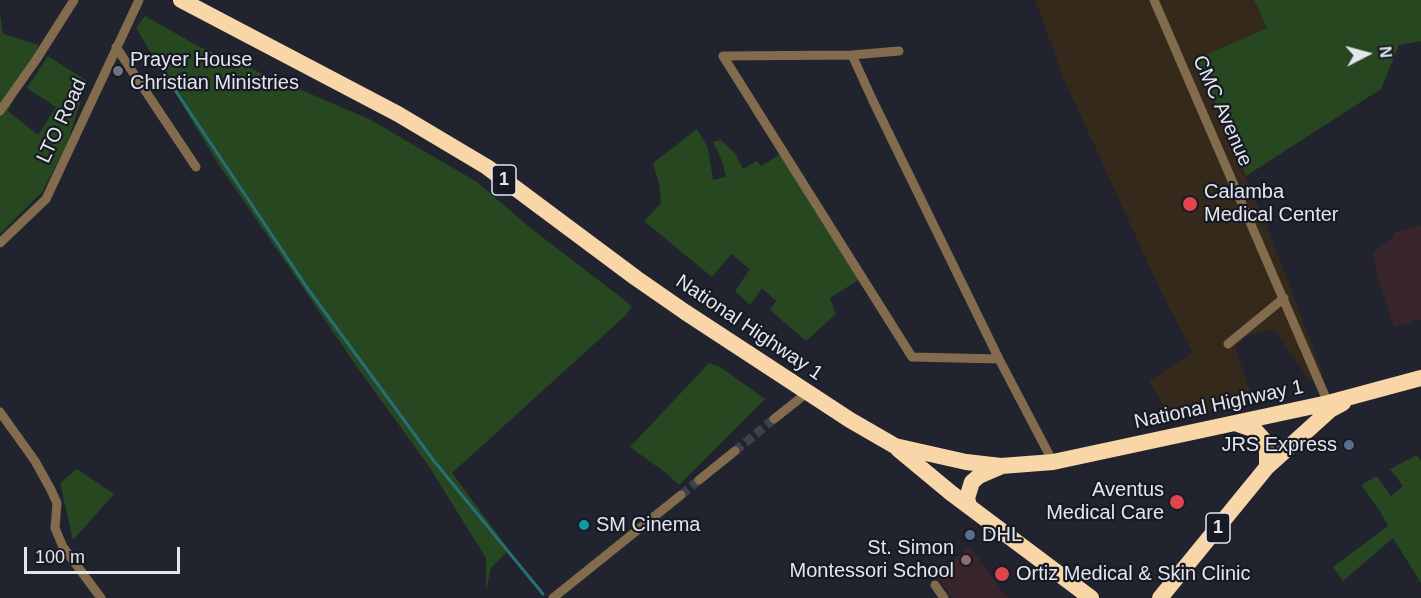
<!DOCTYPE html>
<html>
<head>
<meta charset="utf-8">
<style>
  body { margin:0 }
  #map { position:relative; width:1421px; height:598px; overflow:hidden; background:#21242e; font-family:Helvetica,sans-serif }
  canvas { display:block }
  .north { position:absolute; left:1337px; top:24px; width:60px; height:60px; -webkit-text-stroke:4px #171a24; paint-order:stroke; rotate:84deg; font-size:16px; font-weight:700; line-height:24px; text-align:center; color:#e3e6ec }
  .north::after { content:''; display:block; margin:auto; width:21px; height:27px; background:#e3e6ec; clip-path:polygon(50% 0,100% 100%,50% 72%,0 100%) }
  .scale { position:absolute; left:24px; top:547px; width:156px; height:27px; box-sizing:border-box; border:3px solid #e3e6ec; border-top:0; padding-left:8px; font-size:18px; line-height:21px; white-space:nowrap; color:#e3e6ec; -webkit-text-stroke:4px #171a24; paint-order:stroke }
</style>
</head>
<body>
<div id="map">
<canvas width="1421" height="598"></canvas>
<div class="north">N</div>
<div class="scale">100 m</div>
</div>
<script>
const context = document.querySelector('canvas').getContext('2d');
context.lineJoin = 'round';
function paint(path, color) { context.fillStyle = color; context.fill(path, 'evenodd'); }
const toPath = rows => new Path2D(rows.map(r => 'M' + r).join(''));
function stroke(path, color, width, dash) { context.strokeStyle = color; context.lineWidth = width; context.lineCap = dash ? 'butt' : 'round'; context.setLineDash(dash || []); context.stroke(path); }
function write(font, color, halo, rows, align = 'center') {
  context.font = font + ' Helvetica,sans-serif'; context.lineWidth = 4.5; context.setLineDash([]); context.textBaseline = 'middle'; context.strokeStyle = halo; context.fillStyle = color; for (const [text, x, y, turn = 0] of rows) {
    context.save(); context.translate(x, y); context.rotate((+turn || 0) * Math.PI / 180); context.textAlign = isNaN(turn) ? turn : align; if (halo) context.strokeText(text, 0, 0); context.fillText(text, 0, 0); context.restore();
  }
}
paint(toPath([
  [1421,225,1421,320,1411,321,1409,325,1407,323,1394,327,1376,273,1373,252,1392,238,1395,232],
  [970,547,999,587,1008,598,952,598,935,574]
]), '#38252c');
paint(toPath([
  [1035,0,1254,0,1267,28,1196,59,1269,232,1323,374,1318,378,1310,381,1274,329,1246,336,1235,347,1253,400,1171,420,1149,381,1193,352,1163,296,1064,79]
]), '#35291b');
paint(toPath([
  [1254,0,1421,0,1421,41,1399,45,1381,89,1246,176,1196,59,1267,28],
  [0,14,3,34,39,45,8,111,38,135,56,107,27,88,48,56,87,81,68,141,43,191,0,234],
  [145,16,198,46,369,119,477,182,528,226,632,306,626,315,452,473,509,550,491,568,486,590,486,558,430,468,355,364,219,165,136,28],
  [697,129,708,148,713,180,726,177,722,161,713,142,721,140,735,153,743,169,757,161,761,166,781,154,860,279,830,298,836,314,806,341,770,310,776,301,762,288,750,305,735,291,750,269,731,254,712,277,644,221,661,203,659,183,653,163],
  [709,363,720,367,765,399,679,485,666,473,630,447],
  [1417,455,1421,461,1421,583,1393,538,1343,581,1333,567,1388,526,1380,511,1361,485,1377,476,1391,496,1403,486,1390,469],
  [77,469,114,494,73,540,60,483]
]), '#274721');
stroke(toPath([
  [153,57,308,289,434,461,543,594]
]), '#266f77', 3);
stroke(toPath([
  [735,451,774,419],
  [681,495,699,480]
]), '#3e414a', 9, [9, 4.5]);
stroke(toPath([
  [1154,0,1329,405],
  [116,47,196,167],
  [852,55,873,101,999,359,1053,462],
  [723,56,912,357,999,359],
  [723,56,852,55,899,51],
  [0,111,36,60,74,0],
  [0,243,46,199,139,0],
  [1228,344,1284,298],
  [0,412,35,461,50,488,57,503,55,528,63,547,101,598],
  [774,419,808,392],
  [699,480,735,451],
  [935,585,944,598],
  [553,598,681,495]
]), '#836c4d', 9);
stroke(toPath([
  [181,0,398,114,487,167,636,278,685,312,850,420,895,446,966,462,1001,466,1053,462,1328,403,1421,378],
  [1235,423,1255,430,1263,439,1267,451,1267,467],
  [898,449,951,493,1091,598],
  [969,506,967,498,972,482,979,476,1000,467],
  [1160,598,1267,467,1330,410,1343,403]
]), '#f9d6a8', 16);
for (const [x, y, r, color] of [
  [118,71,6,"#6b7280"],
  [1190,204,8,"#e0444e"],
  [1349,445,6,"#5c6f8a"],
  [1177,502,8,"#e0444e"],
  [584,525,6,"#0f9aa8"],
  [970,535,6,"#5c6f8a"],
  [966,560,6,"#8d6e63"],
  [1002,574,8,"#e0444e"]
]) { const dot = new Path2D(); dot.arc(x, y, r, 0, 2 * Math.PI); context.fillStyle = color; context.fill(dot); stroke(dot, '#171a24', 2); }
for (const [x, y, w] of [
  [504,180,24],
  [1218,528,24]
]) { const box = new Path2D(); box.roundRect(x - w / 2, y - 15, w, 30, 4.5); context.fillStyle = '#171a24'; context.fill(box); stroke(box, '#e3e6ec', 1.5); }
write('bold 18px', '#e3e6ec', null, [
  ["1",504,180],
  ["1",1218,528]
]);
write('20px', '#e3e6ec', '#171a24', [
  ["Prayer House",130,60],
  ["Christian Ministries",130,83],
  ["Calamba",1204,192],
  ["Medical Center",1204,215],
  ["JRS Express",1337,445,"right"],
  ["Aventus",1164,490,"right"],
  ["Medical Care",1164,513,"right"],
  ["SM Cinema",596,525],
  ["DHL",982,535],
  ["St. Simon",954,548,"right"],
  ["Montessori School",954,571,"right"],
  ["Ortiz Medical & Skin Clinic",1016,574]
], 'left');
write('20px', '#e3e6ec', '#171a24', [
  ["CMC Avenue",1222,111,66],
  ["LTO Road",62,121,-65],
  ["National Highway 1",749,328,34],
  ["National Highway 1",1219,405,-12]
]);
</script>
</body>
</html>
